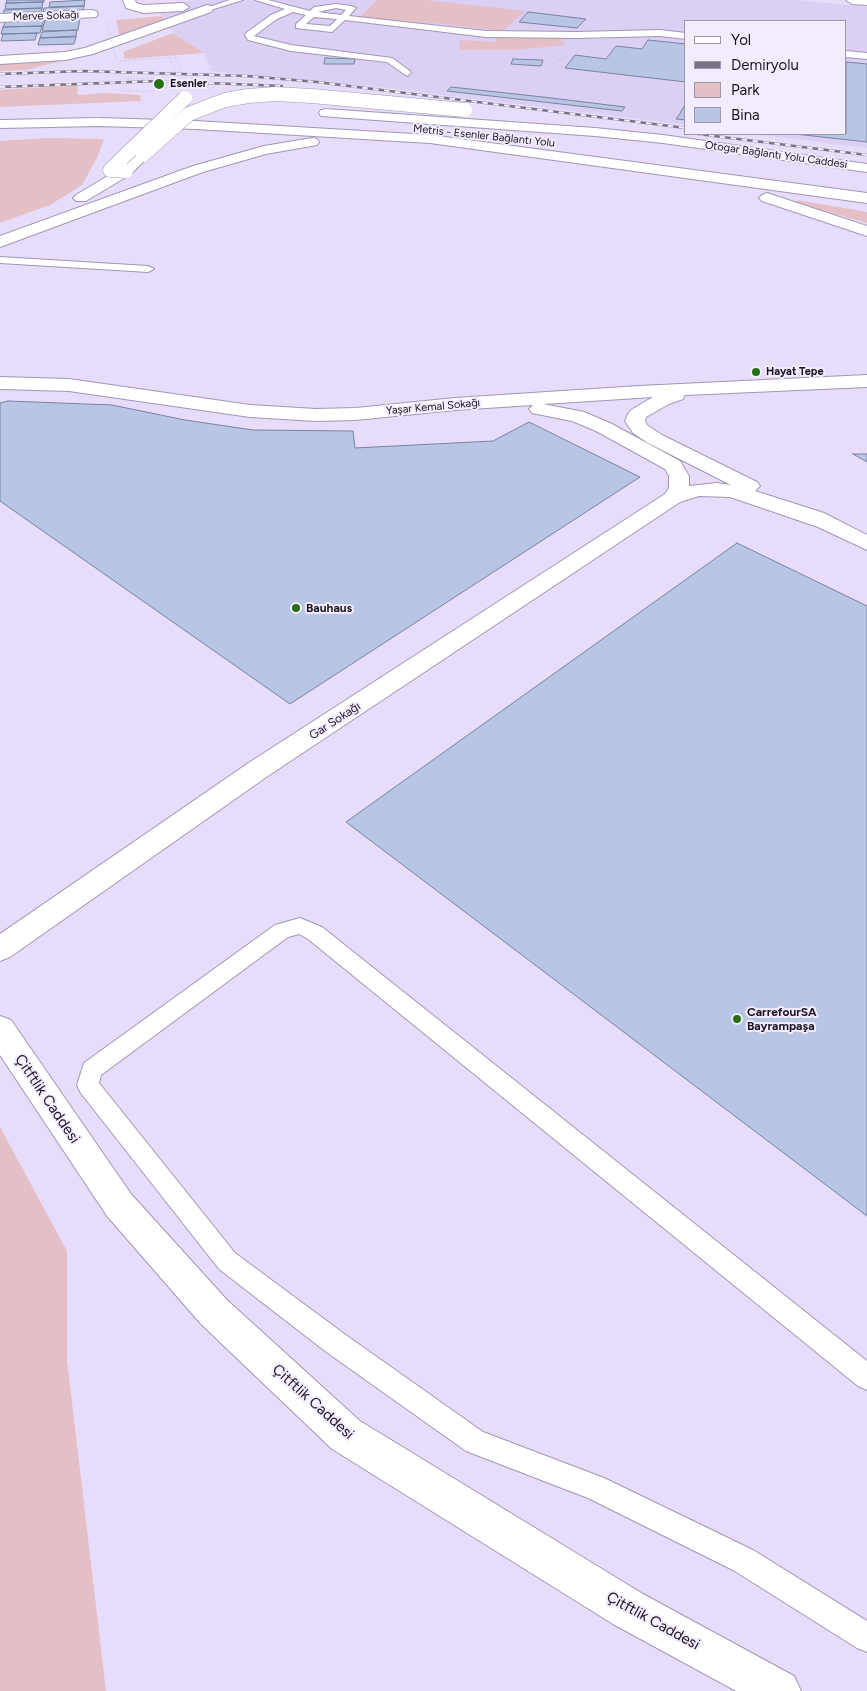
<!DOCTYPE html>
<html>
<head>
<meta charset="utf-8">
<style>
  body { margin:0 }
  #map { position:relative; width:867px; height:1691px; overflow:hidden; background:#e7ddfb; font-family:Figtree,sans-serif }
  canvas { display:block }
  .legend { position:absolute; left:684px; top:20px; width:162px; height:115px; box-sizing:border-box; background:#f3ecff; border:1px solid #9c96a6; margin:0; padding:6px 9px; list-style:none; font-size:15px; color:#191520 }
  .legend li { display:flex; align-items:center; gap:10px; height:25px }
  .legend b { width:25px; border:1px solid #9c96a6 }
</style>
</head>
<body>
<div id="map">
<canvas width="867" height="1691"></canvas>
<ul class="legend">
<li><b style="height:6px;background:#fff"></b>Yol</li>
<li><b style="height:6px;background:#797386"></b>Demiryolu</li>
<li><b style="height:14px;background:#e5bfc6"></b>Park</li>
<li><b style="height:14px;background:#b8c5e5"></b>Bina</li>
</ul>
</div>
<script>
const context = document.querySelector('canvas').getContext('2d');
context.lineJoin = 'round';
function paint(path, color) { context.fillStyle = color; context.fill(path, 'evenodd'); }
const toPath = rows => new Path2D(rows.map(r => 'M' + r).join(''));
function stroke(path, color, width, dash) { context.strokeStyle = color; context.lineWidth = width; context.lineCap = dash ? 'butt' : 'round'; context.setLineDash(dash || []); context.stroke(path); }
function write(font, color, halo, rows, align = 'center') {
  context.font = font + ' Figtree,sans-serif'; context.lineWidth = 4; context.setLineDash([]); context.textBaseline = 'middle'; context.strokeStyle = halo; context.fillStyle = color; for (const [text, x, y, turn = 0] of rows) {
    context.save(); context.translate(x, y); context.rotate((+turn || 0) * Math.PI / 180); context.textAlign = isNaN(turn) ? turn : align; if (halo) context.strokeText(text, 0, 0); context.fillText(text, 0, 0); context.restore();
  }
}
paint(toPath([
  [198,0,798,0,867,7,867,148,754,134,846,134,846,21,686,21,686,125,387,88,211,71,204,53,173,33,155,5]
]), '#dccff4');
paint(toPath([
  [377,0,425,0,525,11,503,31,442,24,360,17],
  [162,16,165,21,120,38,116,20],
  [173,33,204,53,125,59,123,52],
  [498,37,561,38,565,45,516,50,459,50,460,40,495,42],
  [86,55,26,70,0,71,0,64],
  [77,85,78,95,106,93,140,95,141,101,0,107,0,90],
  [47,138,104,139,97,158,82,185,50,205,0,223,0,141],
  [797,200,867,212,867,223,797,203],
  [0,1127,67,1251,67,1360,106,1691,0,1691]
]), '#e5bfc6');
const building = toPath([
  [7,0,44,0,44,2,6,3,7,0],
  [85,0,84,6,49,7,50,2,85,0],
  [43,2,42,8,5,9,6,3,43,2],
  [84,6,83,12,43,13,44,8,84,6],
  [42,8,41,13,3,15,4,10,42,8],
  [528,12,586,19,577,28,519,22,528,12],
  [80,18,78,30,42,31,45,20,80,18],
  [44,19,42,26,3,27,6,21,44,19],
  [42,26,40,33,1,34,3,27,42,26],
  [77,30,76,36,40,38,42,32,77,30],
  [37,33,35,40,1,41,3,34,37,33],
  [76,37,74,44,38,45,40,38,76,37],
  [648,40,686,44,686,82,565,68,575,55,606,59,616,46,642,49,648,40],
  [325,58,355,59,354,64,324,64,325,58],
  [513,59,543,60,541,66,511,64,513,59],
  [846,62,867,64,867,142,795,134,846,134,846,62],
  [451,87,543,97,625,107,622,111,447,91,451,87],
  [686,103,686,120,676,119,679,115,686,103],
  [8,401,112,405,185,420,253,430,353,431,355,448,493,441,529,422,640,477,290,704,0,501,0,403,8,401],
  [853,454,867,454,867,462,853,454],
  [737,543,867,606,867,1216,346,822,737,543]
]);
paint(building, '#b8c5e5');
stroke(building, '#79839e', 1);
const service = toPath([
  [230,0,243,0,207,11,203,9,230,0],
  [255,0,268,0,310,11,314,7,336,4,352,6,356,8,349,16,486,31,577,32,660,30,686,33,686,39,660,36,577,38,486,37,345,20,332,32,296,28,296,24,306,15,293,12,277,19,254,36,291,45,392,58,410,71,411,73,407,76,387,62,291,51,248,40,245,35,246,33,271,15,285,9,255,0],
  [336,8,346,10,341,15,318,12,336,8],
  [314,17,337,19,330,26,306,24,314,17],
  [846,51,867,53,867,59,846,57,846,51],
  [0,257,148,266,154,269,148,272,0,263,0,257],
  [300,918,322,927,867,1361,867,1390,858,1386,308,939,299,934,288,937,101,1075,99,1083,235,1253,343,1333,483,1432,604,1478,753,1550,867,1621,867,1652,857,1648,733,1570,588,1498,466,1451,325,1351,219,1269,80,1092,77,1085,84,1063,275,925,300,918]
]);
const pedestrian = toPath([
  [846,0,867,0,867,5,852,4,846,0]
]);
const minor = toPath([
  [123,0,135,0,136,3,144,5,183,3,189,7,183,11,143,13,126,8,123,0],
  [207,5,211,6,213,9,211,12,93,54,65,60,0,64,0,56,65,52,85,48,207,5],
  [92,10,96,11,98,14,96,17,0,22,0,14,92,10],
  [867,375,867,387,685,395,683,399,669,404,646,417,645,421,647,425,662,435,757,482,760,486,755,491,824,513,867,535,867,550,818,527,730,497,699,496,680,502,265,778,10,957,0,961,0,934,247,764,665,494,669,488,669,476,665,469,596,431,572,421,532,413,529,409,533,405,455,410,356,420,316,421,250,417,69,391,0,389,0,377,69,379,250,405,316,409,356,408,455,398,639,386,867,375],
  [653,397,631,410,628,414,625,421,633,433,648,443,731,485,717,483,689,486,689,476,680,461,610,423,584,412,543,404,653,397],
  [0,1016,11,1020,131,1194,227,1300,360,1421,643,1594,794,1676,801,1691,736,1691,613,1624,332,1449,201,1324,107,1216,0,1055,0,1016]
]);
const trunk = toPath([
  [326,109,595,128,663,135,867,164,867,172,663,143,595,136,321,116,319,113,321,110,326,109],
  [99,118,196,121,430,135,867,193,867,203,430,143,196,129,99,126,0,128,0,120,99,118],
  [312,138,317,139,319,142,317,145,266,154,203,172,0,247,0,236,193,166,264,146,312,138],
  [143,151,148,152,150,155,131,174,86,201,76,201,73,198,76,195,121,168,138,152,143,151],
  [767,193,867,226,867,236,762,201,759,198,762,195,767,193]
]);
stroke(service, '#a197b3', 2);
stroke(pedestrian, '#a197b3', 2);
stroke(minor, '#a197b3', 2);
stroke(trunk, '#a197b3', 2);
stroke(toPath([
  [170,58,175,70,181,70],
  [178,60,182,69],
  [551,67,557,61,570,55],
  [126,79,158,78],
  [121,91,154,91]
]), '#a9a1b9', 1, [0.5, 2]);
paint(service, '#fff');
paint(pedestrian, '#fff');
paint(minor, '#fff');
paint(trunk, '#fff');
const rail = toPath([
  [0,74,83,71,247,76,317,82,686,128],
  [0,87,158,81,282,86],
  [698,134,867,155]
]);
stroke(rail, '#797386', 2.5);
stroke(rail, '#f3ecff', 2, [5.5]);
const pedestrianBridge = toPath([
  [126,171,110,170,185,98]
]);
const trunkBridge = toPath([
  [143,155,189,114,225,100,248,96,275,94,312,96,465,110]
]);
stroke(pedestrianBridge, '#a197b3', 15, []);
stroke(trunkBridge, '#a197b3', 15, []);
stroke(toPath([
  [106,21,117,61,177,57,178,60]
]), '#a9a1b9', 1, [0.5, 2]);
stroke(pedestrianBridge, '#fff', 14);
stroke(trunkBridge, '#fff', 14);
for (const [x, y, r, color] of [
  [159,84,6,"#277115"],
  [756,372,5,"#277115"],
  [296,608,5,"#277115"],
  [737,1019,5,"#277115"]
]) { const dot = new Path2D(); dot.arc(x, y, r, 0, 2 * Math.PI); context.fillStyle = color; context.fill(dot); stroke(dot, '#f3ecff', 2); }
write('11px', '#191520', '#f3ecff', [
  ["Merve Sokağı",46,16,-2],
  ["Metris - Esenler Bağlantı Yolu",484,136,6],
  ["Otogar Bağlantı Yolu Caddesi",776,155,8],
  ["Yaşar Kemal Sokağı",433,407,-5]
]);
write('bold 11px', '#191520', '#f3ecff', [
  ["Esenler",170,84],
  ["Hayat Tepe",766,372]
], 'left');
write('bold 12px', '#191520', '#f3ecff', [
  ["Bauhaus",306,608],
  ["CarrefourSA",747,1012],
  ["Bayrampaşa",747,1026]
], 'left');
write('12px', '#191520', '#f3ecff', [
  ["Gar Sokağı",335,721,-33]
]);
write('15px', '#191520', '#f3ecff', [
  ["Çitftlik Caddesi",47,1099,56],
  ["Çitftlik Caddesi",313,1402,42],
  ["Çitftlik Caddesi",653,1621,29]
]);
</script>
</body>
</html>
